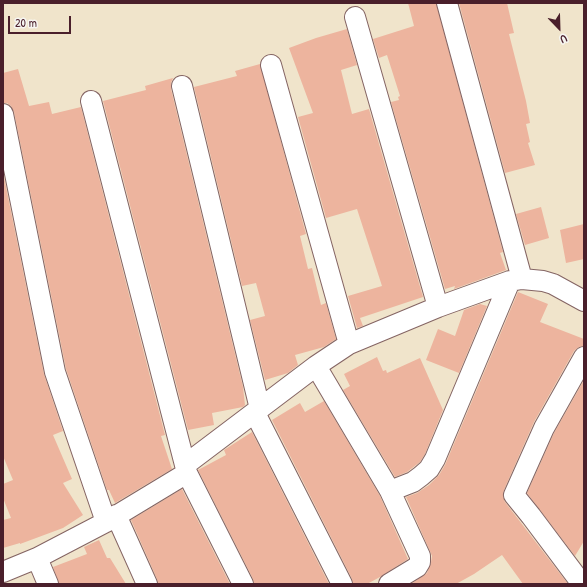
<!DOCTYPE html>
<html>
<head>
<meta charset="utf-8">
<style>
  body { margin:0 }
  #map { position:relative; width:587px; height:587px; overflow:hidden; background:#f0e4cb; font-family:"Patrick Hand",sans-serif }
  canvas { display:block }
  .frame { position:absolute; inset:0; border:4px solid #4a1f2b; pointer-events:none }
  .north { position:absolute; left:539px; top:8px; width:40px; height:40px; -webkit-text-stroke:3px #f6f6f2; paint-order:stroke; rotate:157deg; font-size:11px; font-weight:700; line-height:16px; text-align:center; color:#4a1f2b }
  .north::after { content:''; display:block; margin:auto; width:14px; height:18px; background:#4a1f2b; clip-path:polygon(50% 0,100% 100%,50% 72%,0 100%) }
  .scale { position:absolute; left:8px; top:16px; width:63px; height:18px; box-sizing:border-box; border:2px solid #4a1f2b; border-top:0; padding-left:5px; font-size:12px; line-height:14px; white-space:nowrap; color:#4a1f2b; -webkit-text-stroke:3px #f6f6f2; paint-order:stroke }
</style>
</head>
<body>
<div id="map">
<canvas width="587" height="587"></canvas>
<div class="frame"></div>
<div class="north">U</div>
<div class="scale">20 m</div>
</div>
<script>
const context = document.querySelector('canvas').getContext('2d');
context.lineJoin = 'round';
function paint(path, color) { context.fillStyle = color; context.fill(path, 'evenodd'); }
const toPath = rows => new Path2D(rows.map(r => 'M' + r).join(''));
function stroke(path, color, width, dash) { context.strokeStyle = color; context.lineWidth = width; context.lineCap = dash ? 'butt' : 'round'; context.setLineDash(dash || []); context.stroke(path); }
paint(toPath([
  [408,3,436,3,503,252,500,253,506,270,454,289,455,286,445,289,391,102,399,100,398,97,400,96,387,55,379,58,373,39,414,26],
  [459,3,507,3,514,33,509,34,526,101,530,123,526,124,530,142,528,143,535,165,505,173],
  [347,29,357,65,341,70,352,114,369,109,423,297,360,318,363,326,357,328,348,296,382,286,357,209,326,218,298,117,313,113,289,48,316,38],
  [260,64,306,234,300,236,308,269,312,268,321,305,326,303,336,339,324,347,295,355,298,365,288,373,265,380,250,320,265,316,256,283,242,286,194,87,237,76,235,71],
  [18,69,29,106,49,102,52,114,81,107,165,435,161,436,172,469,115,503,109,490,107,490,66,369,14,112,11,106,7,103,3,103,3,73],
  [173,78,171,83,171,89,243,387,245,405,243,407,212,413,214,425,188,430,103,101,146,90,145,86],
  [3,172,44,374,63,431,53,435,72,479,63,483,83,515,63,528,20,544,20,543,3,548,3,520,11,518,3,498,3,484,13,480,3,456],
  [541,207,549,238,525,245,516,214],
  [584,224,584,259,566,263,560,230],
  [518,292,548,304,540,322,584,339,584,346,579,347,574,351,534,422,504,490,503,496,505,502,568,584,523,584,502,555,474,574,456,584,411,584,427,573,431,562,432,556,406,497,417,493,429,485,439,475,445,465],
  [480,304,487,306,459,373,426,360,438,329,455,336,464,310],
  [377,357,383,371,386,370,387,373,420,358,443,410,425,454,420,462,407,472,395,477,343,390,350,386,344,374],
  [584,380,584,541,575,556,527,493,554,433],
  [324,401,380,496,408,559,380,577,367,584,353,584,352,579,272,420,300,403,305,412],
  [252,432,329,584,254,584,253,579,198,470,226,455,224,450],
  [182,489,230,584,158,584,157,579,131,520],
  [99,540,107,558,110,558,126,584,59,584,53,567,87,554,84,547]
]), '#edb49e');
const minor = toPath([
  [447,3,522,279],
  [355,17,438,307],
  [271,65,349,344],
  [182,86,260,409],
  [91,101,185,465],
  [3,114,55,372,106,522],
  [316,366,390,491,413,482,421,476,429,469,435,459,510,281],
  [255,413,342,584],
  [187,473,243,584],
  [116,515,147,584],
  [37,558,48,584],
  [3,572,37,558,106,522,187,473,185,465,316,366,349,344,438,307,510,281,522,279,543,281,553,284,584,301],
  [389,584,417,567,420,562,420,556,390,491],
  [582,584,531,516,514,495,544,428,584,357]
]);
stroke(minor, '#846463', 22);
stroke(minor, '#fff', 20);
</script>
</body>
</html>
